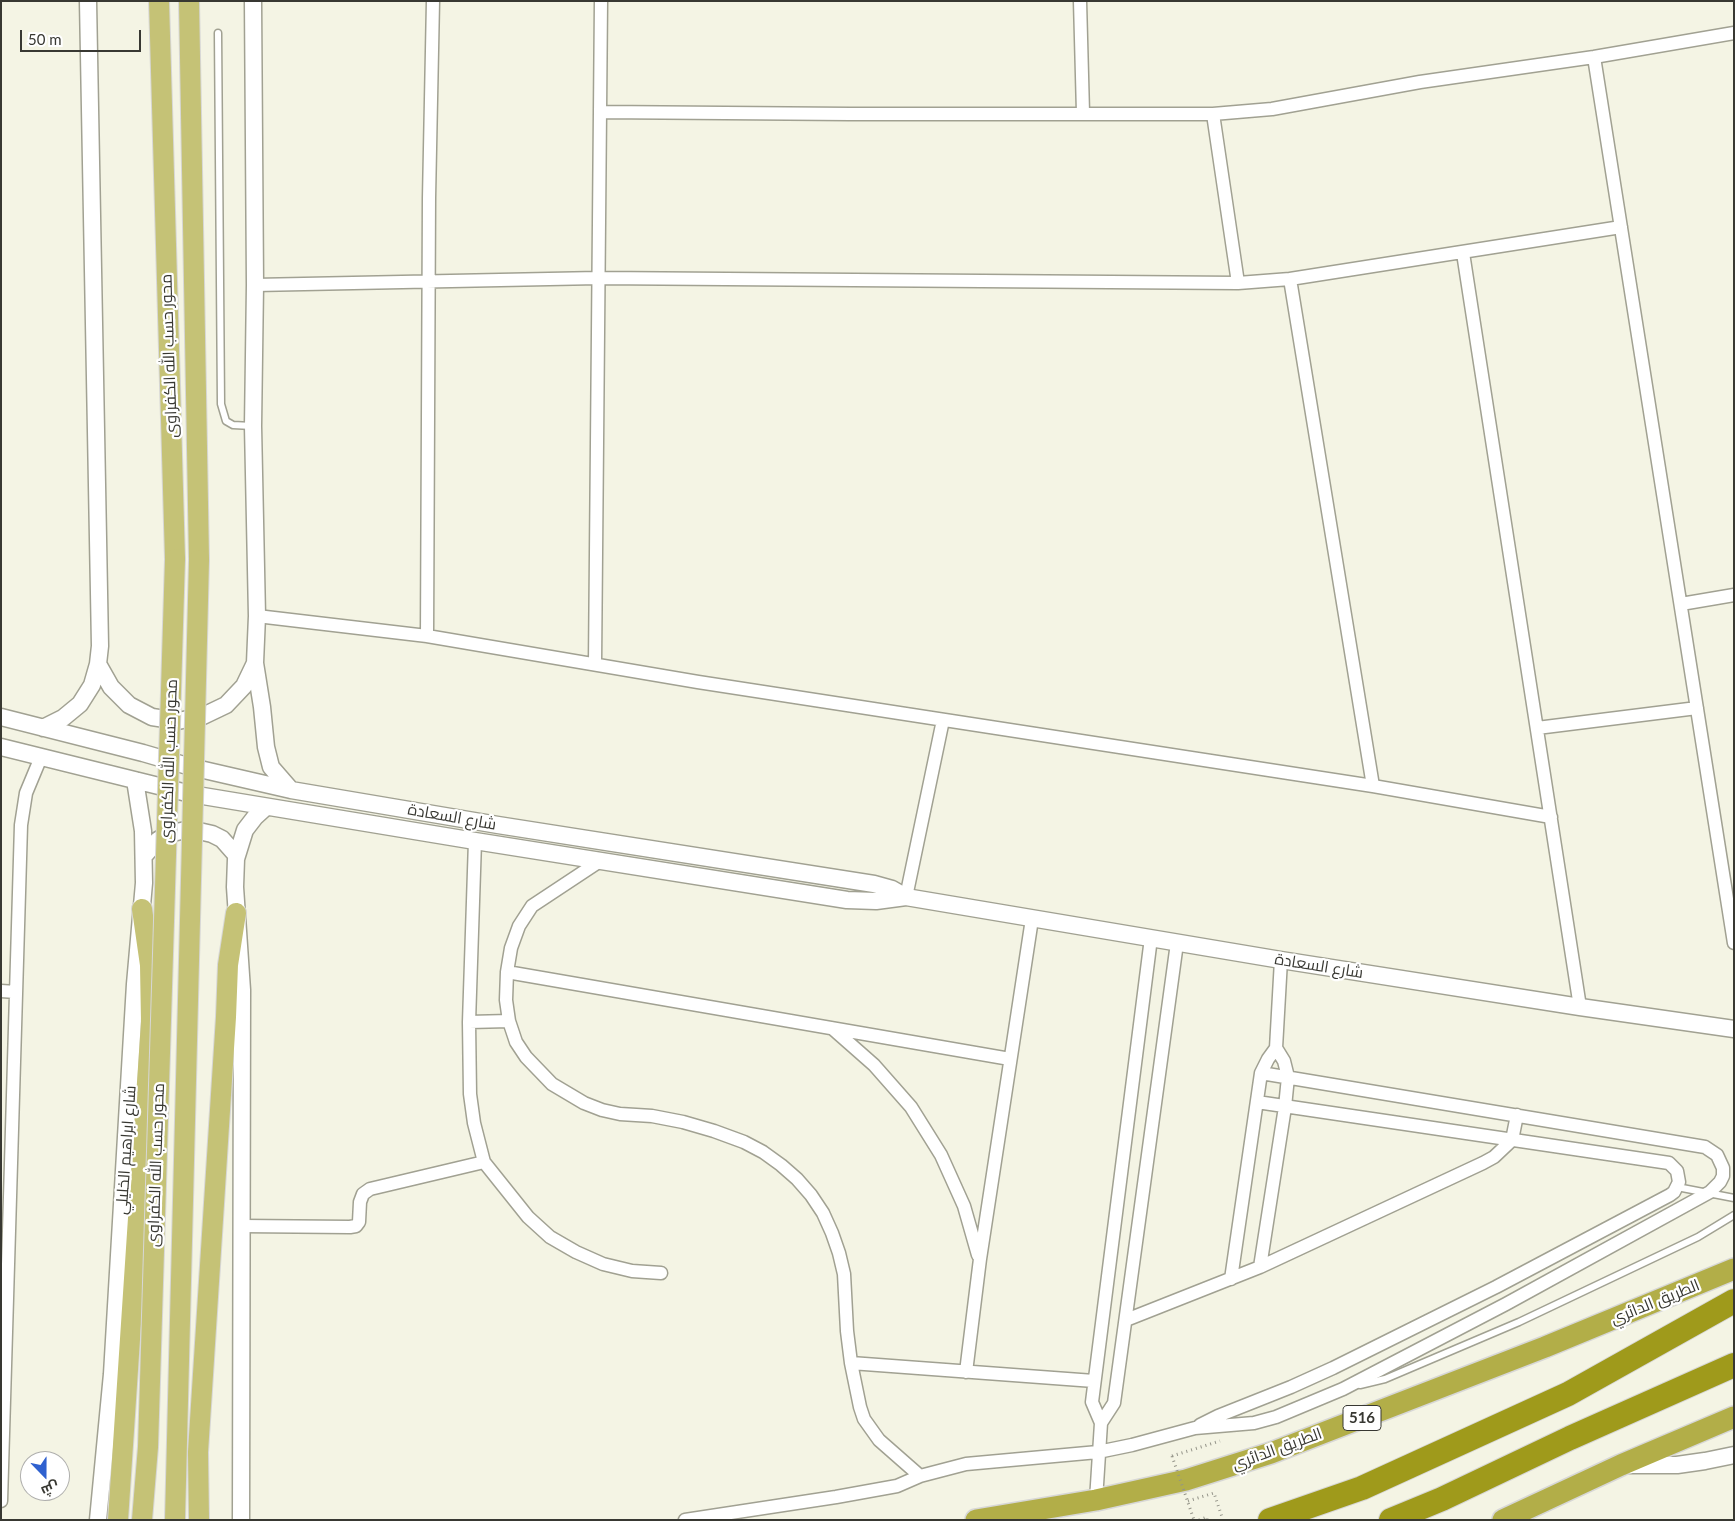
<!DOCTYPE html>
<html>
<head>
<meta charset="utf-8">
<style>
  body { margin:0 }
  #map { position:relative; width:1735px; height:1521px; overflow:hidden; background:#f4f4e4; font-family:Lato,Cairo,sans-serif }
  canvas { display:block }
  .frame { position:absolute; inset:0; border:2px solid #383832; pointer-events:none }
  .north { position:absolute; left:20px; top:1451px; width:50px; height:50px; box-sizing:border-box; background:#fff; border:1px solid #afafad; border-radius:50%; rotate:158deg; font-size:14px; font-weight:700; line-height:20px; text-align:center; color:#383832 }
  .north::after { content:''; display:block; margin:auto; width:18px; height:22px; background:#2f61cf; clip-path:polygon(50% 0,100% 100%,50% 72%,0 100%) }
  .scale { position:absolute; left:20px; top:30px; width:121px; height:22px; box-sizing:border-box; border:2px solid #383832; border-top:0; padding-left:6px; font-size:15px; line-height:18px; white-space:nowrap; color:#383832; -webkit-text-stroke:4px #fff; paint-order:stroke }
</style>
</head>
<body>
<div id="map">
<canvas width="1735" height="1521"></canvas>
<div class="frame"></div>
<div class="north">ش</div>
<div class="scale">50 m</div>
</div>
<script>
const context = document.querySelector('canvas').getContext('2d');
context.lineJoin = 'round';
const toPath = rows => new Path2D(rows.map(r => 'M' + r).join(''));
function stroke(path, color, width, dash) { context.strokeStyle = color; context.lineWidth = width; context.lineCap = dash ? 'butt' : 'round'; context.setLineDash(dash || []); context.stroke(path); }
function write(font, color, halo, rows, align = 'center') {
  context.font = font + ' Lato,Cairo,sans-serif'; context.lineWidth = 4.5; context.setLineDash([]); context.textBaseline = 'middle'; context.strokeStyle = halo; context.fillStyle = color; for (const [text, x, y, turn = 0] of rows) {
    context.save(); context.translate(x, y); context.rotate((+turn || 0) * Math.PI / 180); context.textAlign = isNaN(turn) ? turn : align; if (halo) context.strokeText(text, 0, 0); context.fillText(text, 0, 0); context.restore();
  }
}
const service = toPath([
  [218,33,221,404,226,421,233,425,252,426],
  [1677,1187,1734,1198],
  [1360,1385,1385,1379,1519,1322,1698,1237,1734,1215]
]);
const minor = toPath([
  [1080,1,1083,113],
  [1594,57,1734,943],
  [600,112,850,114,1213,114,1272,109,1420,82,1594,57,1734,33],
  [1213,114,1238,283],
  [1463,253,1580,1007],
  [1290,279,1373,786],
  [255,285,598,278,1238,283,1290,279,1621,227],
  [1681,604,1734,595],
  [257,616,427,636,698,682,1373,786,1551,817],
  [427,636,429,198,433,1],
  [595,664,601,1],
  [1537,728,1697,708],
  [475,841,469,1022,470,1094,474,1123,484,1162,528,1217,550,1237,576,1252,603,1264,632,1271,661,1273],
  [600,861,532,906,519,926,511,948,507,972,506,1000,509,1021,516,1042,526,1057,552,1084,584,1103,602,1110,620,1114,652,1116,683,1122,714,1131,744,1142,763,1152,781,1165,797,1179,811,1195,823,1213,832,1233,839,1253,844,1274,847,1331,851,1363,860,1407,864,1419,879,1440,920,1476],
  [906,897,943,720],
  [507,972,1010,1059],
  [1,991,16,992],
  [469,1022,509,1021],
  [832,1028,874,1065,911,1107,941,1155,964,1206,978,1255],
  [242,1226,350,1227,356,1226,359,1222,360,1202,363,1194,370,1189,484,1162],
  [1260,1267,1285,1107,1288,1077,1284,1061,1276,1048,1281,960],
  [1231,1279,1261,1073,1268,1059,1276,1048],
  [1126,1320,1260,1267,1483,1163,1494,1157,1512,1140,1517,1115],
  [851,1363,1094,1381],
  [966,1372,980,1259,1032,919],
  [1101,1423,1092,1402,1151,938],
  [1200,1425,1218,1416,1291,1387,1333,1368,1496,1287,1670,1195,1674,1192,1679,1182,1677,1171,1669,1163,1257,1102],
  [1096,1500,1101,1423,1114,1403,1177,943],
  [1,1501,21,825,26,793,41,757],
  [685,1520,836,1497,897,1486,920,1476,966,1464,1098,1452,1132,1445,1195,1428,1254,1423,1276,1417,1343,1389,1506,1304,1710,1192,1720,1182,1723,1176,1723,1168,1717,1155,1705,1147,1261,1073]
]);
const tertiary = toPath([
  [253,1,255,285,253,426,257,616,255,663,262,707,266,747,271,767,291,790],
  [98,664,111,687,129,705,152,717,178,721,203,716,226,705,244,686,255,663],
  [1,717,143,753,191,767,291,790,498,825,874,884,892,889,906,897],
  [43,728,63,718,80,704,92,685,98,664,100,646,88,1],
  [1,747,191,794,475,841,847,900,876,901,906,897,1281,960,1580,1007,1734,1029],
  [144,856,158,840,168,834,190,829,212,834,222,839,237,856],
  [1623,1465,1677,1465,1705,1461,1734,1455],
  [98,1520,112,1374,135,984,144,883,143,831,135,780],
  [241,1520,242,990,235,887,236,859,245,830,255,817,266,807]
]);
const primary = toPath([
  [159,1,175,559],
  [189,1,199,560],
  [118,1520,151,1022,150,965,142,909],
  [199,1520,198,1452,226,1017,228,965,236,913]
]);
const trunk = toPath([
  [976,1520,1096,1500,1186,1480,1271,1453,1545,1347,1734,1269],
  [1503,1520,1621,1465,1734,1417]
]);
const motorway = toPath([
  [1270,1520,1362,1488,1568,1394,1734,1301],
  [1391,1520,1442,1499,1570,1438,1734,1365]
]);
stroke(service, '#a1a192', 9);
stroke(minor, '#a1a192', 15);
stroke(tertiary, '#a1a192', 19);
stroke(primary, '#d7d7d6', 22);
stroke(trunk, '#d7d7d6', 24);
stroke(motorway, '#d7d7d6', 26);
stroke(toPath([
  [1172,1456,1220,1441],
  [1188,1501,1214,1493,1223,1520],
  [1199,1520,1207,1517,1207,1520]
]), '#949489', 3, [1, 4]);
stroke(service, '#fff', 6);
stroke(minor, '#fff', 12);
stroke(tertiary, '#fff', 16);
stroke(primary, '#c5c276', 20);
stroke(trunk, '#b2ae48', 21);
stroke(motorway, '#9f9a1b', 24);
const primaryBridge = toPath([
  [142,1520,148,1447,175,559],
  [175,1520,199,560]
]);
stroke(primaryBridge, '#d7d7d6', 22, []);
stroke(toPath([
  [1172,1456,1194,1520]
]), '#949489', 3, [1, 4]);
stroke(primaryBridge, '#c5c276', 20);
for (const [x, y, w] of [
  [1362,1418,38]
]) { const box = new Path2D(); box.roundRect(x - w / 2, y - 12.5, w, 25, 4); context.fillStyle = '#fff'; context.fill(box); stroke(box, '#383832', 1); }
write('bold 15px', '#383832', null, [
  ["516",1362,1418]
]);
write('16px', '#383832', '#fff', [
  ["محور حسب الله الكفراوى",169,356,-92],
  ["محور حسب الله الكفراوى",169,761,-88],
  ["شارع السعادة",452,817,10],
  ["شارع السعادة",1319,966,9],
  ["شارع ابراهيم الخليلي",126,1150,-86],
  ["محور حسب الله الكفراوى",156,1165,-88],
  ["الطريق الدائري",1655,1302,-22],
  ["الطريق الدائري",1277,1449,-20]
]);
</script>
</body>
</html>
